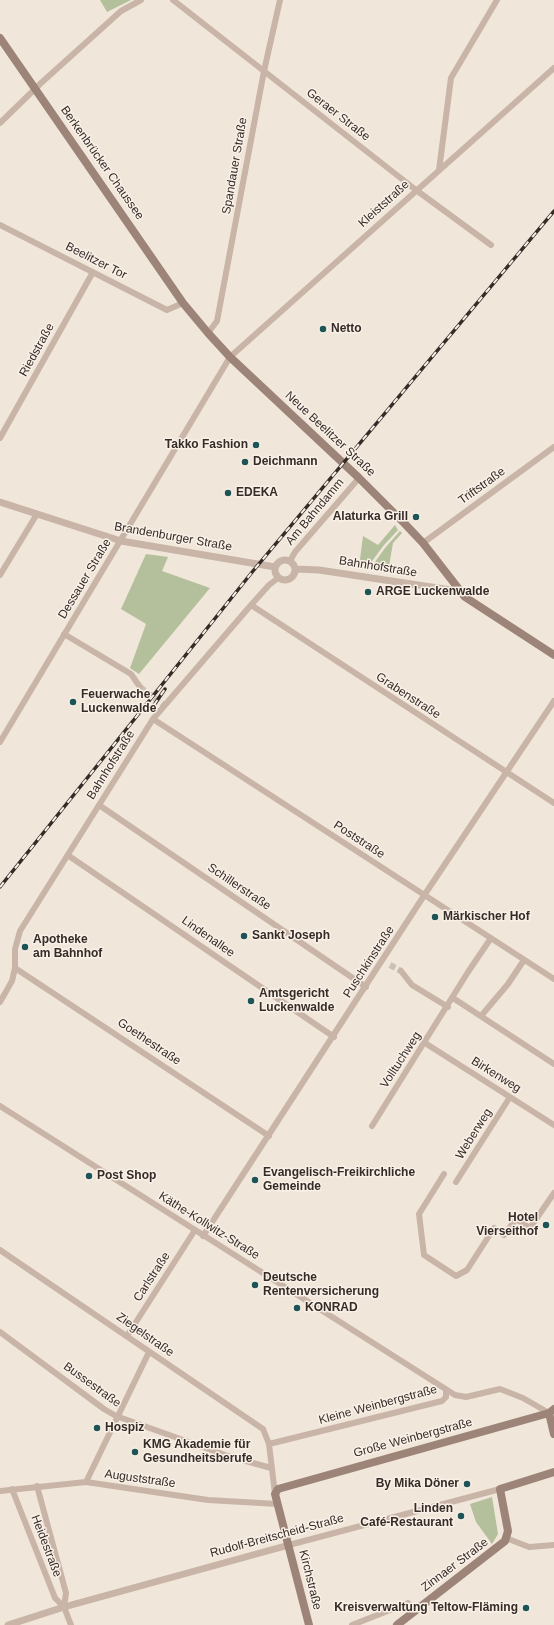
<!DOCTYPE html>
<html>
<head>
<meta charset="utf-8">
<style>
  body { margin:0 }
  canvas { display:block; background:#f1e6da }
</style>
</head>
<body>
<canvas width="554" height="1625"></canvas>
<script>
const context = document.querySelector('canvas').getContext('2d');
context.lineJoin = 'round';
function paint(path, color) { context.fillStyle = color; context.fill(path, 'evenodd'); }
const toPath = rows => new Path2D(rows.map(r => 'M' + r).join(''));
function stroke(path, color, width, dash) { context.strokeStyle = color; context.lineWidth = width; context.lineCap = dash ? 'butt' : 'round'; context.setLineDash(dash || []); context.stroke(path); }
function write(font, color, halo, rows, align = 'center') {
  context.font = font + ' Arial,sans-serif'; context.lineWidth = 3; context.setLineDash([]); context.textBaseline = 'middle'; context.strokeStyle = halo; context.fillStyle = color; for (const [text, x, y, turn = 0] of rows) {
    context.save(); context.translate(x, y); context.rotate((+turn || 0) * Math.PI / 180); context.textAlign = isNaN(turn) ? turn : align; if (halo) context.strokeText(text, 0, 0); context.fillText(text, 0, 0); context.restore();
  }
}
paint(toPath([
  [100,0,131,0,107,12],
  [395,525,398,530,384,545,367,568,359,567,363,536,378,545],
  [400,531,402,533,393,543,388,572,373,569,372,566,385,548],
  [146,554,168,557,162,571,210,588,139,674,130,668,146,624,121,609],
  [492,1497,498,1534,492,1544,476,1522,470,1504]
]), '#b4c09b');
stroke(toPath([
  [140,687,164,705],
  [390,965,401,971]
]), '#cbc1b6', 6, [6, 3]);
stroke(toPath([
  [173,0,416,190,491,245],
  [0,123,40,84,121,11,141,0],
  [439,170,451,78,497,0],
  [0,225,167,310,183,303],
  [208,333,217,321,264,71,280,0],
  [0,438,93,272],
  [423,543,554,447],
  [290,561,295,552,359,478],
  [0,575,37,514],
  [251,605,554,803],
  [64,634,131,674,140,687],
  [153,719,554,979],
  [0,742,230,357,554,68],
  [99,805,366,987],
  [69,856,334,1037],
  [15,968,269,1136],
  [401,971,412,985,448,1007],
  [453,998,554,1064],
  [0,1002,12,981,15,968,15,949,20,931,153,719,251,605,269,585,278,578],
  [481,1016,508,984,524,960],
  [425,1043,554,1125],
  [0,1106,455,1395,466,1397,500,1389,523,1398,549,1413],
  [372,1126,468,972,491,938],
  [444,1174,419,1214,424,1255,456,1276,467,1270,494,1228,504,1235,516,1219,530,1228,554,1193],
  [456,1182,510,1097],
  [203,1236,427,891,554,701],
  [0,1250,263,1429,269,1444,275,1494],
  [0,1332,104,1409,116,1416,228,1456,271,1468],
  [127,1336,195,1230],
  [269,1444,442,1401,446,1397,446,1390],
  [86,1482,149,1352],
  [37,1486,66,1593,64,1607],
  [12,1489,55,1598,64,1607,71,1625],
  [0,1491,86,1482,208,1500,278,1504],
  [506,1538,529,1547,554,1545],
  [289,1545,500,1489],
  [352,1625,408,1603,416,1610]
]), '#c9b5a7', 6);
stroke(toPath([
  [0,502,121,541,275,567],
  '275 570a10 10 0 1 1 20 0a10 10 0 1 1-20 0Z',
  [296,569,319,570,451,590,456,587],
  [8,1625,64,1607,289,1545]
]), '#c9b5a7', 7);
stroke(toPath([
  [0,38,183,303,208,333,230,357,359,478,405,524,423,543,465,597,554,655],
  [549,1413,554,1434],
  [309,1625,275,1494,278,1489,549,1413,554,1409],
  [397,1625,505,1541,508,1531,500,1489,554,1472]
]), '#9d8478', 8);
const rail = toPath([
  [154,705,165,689],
  [0,887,253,571,554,211]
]);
stroke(rail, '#352b27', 3.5);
stroke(rail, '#f9f0e7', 2, [6]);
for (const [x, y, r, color] of [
  [323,329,4,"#1d5456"],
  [256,445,4,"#1d5456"],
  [245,462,4,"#1d5456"],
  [228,493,4,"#1d5456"],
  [416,517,4,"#1d5456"],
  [368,592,4,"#1d5456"],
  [73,702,4,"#1d5456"],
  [435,917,4,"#1d5456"],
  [244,936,4,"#1d5456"],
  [25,947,4,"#1d5456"],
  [251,1001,4,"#1d5456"],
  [89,1176,4,"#1d5456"],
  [255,1180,4,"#1d5456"],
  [546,1225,4,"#1d5456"],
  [255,1285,4,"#1d5456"],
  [297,1308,4,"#1d5456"],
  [97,1428,4,"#1d5456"],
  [135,1452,4,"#1d5456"],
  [467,1484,4,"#1d5456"],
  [461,1516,4,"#1d5456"],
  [526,1608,4,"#1d5456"]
]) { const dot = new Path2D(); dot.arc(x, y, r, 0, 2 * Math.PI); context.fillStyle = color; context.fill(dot); stroke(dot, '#f9f0e7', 1.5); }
write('12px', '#352b27', '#f9f0e7', [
  ["Geraer Straße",338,115,38],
  ["Berkenbrücker Chaussee",102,163,55],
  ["Spandauer Straße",235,166,-80],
  ["Kleiststraße",384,204,-42],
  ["Beelitzer Tor",96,261,27],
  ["Riedstraße",37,350,-61],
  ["Neue Beelitzer Straße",330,434,43],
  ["Triftstraße",482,486,-36],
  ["Am Bahndamm",315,512,-50],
  ["Brandenburger Straße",173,537,10],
  ["Bahnhofstraße",378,567,9],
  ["Dessauer Straße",85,579,-59],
  ["Grabenstraße",408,696,33],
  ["Bahnhofstraße",111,765,-58],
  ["Poststraße",359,840,33],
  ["Schillerstraße",239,887,34],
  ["Lindenallee",208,937,35],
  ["Puschkinstraße",369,962,-57],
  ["Goethestraße",149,1042,34],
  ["Volltuchweg",401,1060,-57],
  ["Birkenweg",496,1075,32],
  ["Weberweg",474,1134,-58],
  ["Käthe-Kollwitz-Straße",209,1226,32],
  ["Carlstraße",152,1277,-57],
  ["Ziegelstraße",145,1335,35],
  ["Bussestraße",92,1385,36],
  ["Kleine Weinbergstraße",378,1405,-15],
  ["Große Weinbergstraße",413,1438,-15],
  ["Auguststraße",140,1479,8],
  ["Rudolf-Breitscheid-Straße",277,1536,-15],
  ["Heidestraße",46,1546,69],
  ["Zinnaer Straße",455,1565,-37],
  ["Kirchstraße",310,1580,76]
]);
write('bold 12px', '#352b27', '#f9f0e7', [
  ["Netto",331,329],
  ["Takko Fashion",248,445,"right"],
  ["Deichmann",253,462],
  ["EDEKA",236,493],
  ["Alaturka Grill",408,517,"right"],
  ["ARGE Luckenwalde",376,592],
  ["Feuerwache",81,695],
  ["Luckenwalde",81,709],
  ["Märkischer Hof",443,917],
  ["Sankt Joseph",252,936],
  ["Apotheke",33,940],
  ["am Bahnhof",33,954],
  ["Amtsgericht",259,994],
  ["Luckenwalde",259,1008],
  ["Evangelisch-Freikirchliche",263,1173],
  ["Gemeinde",263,1187],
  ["Post Shop",97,1176],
  ["Hotel",538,1218,"right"],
  ["Vierseithof",538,1232,"right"],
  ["Deutsche",263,1278],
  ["Rentenversicherung",263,1292],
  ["KONRAD",305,1308],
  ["Hospiz",105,1428],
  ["KMG Akademie für",143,1445],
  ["Gesundheitsberufe",143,1459],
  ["By Mika Döner",459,1484,"right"],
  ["Linden",453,1509,"right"],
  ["Café-Restaurant",453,1523,"right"],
  ["Kreisverwaltung Teltow-Fläming",518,1608,"right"]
], 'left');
</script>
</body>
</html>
